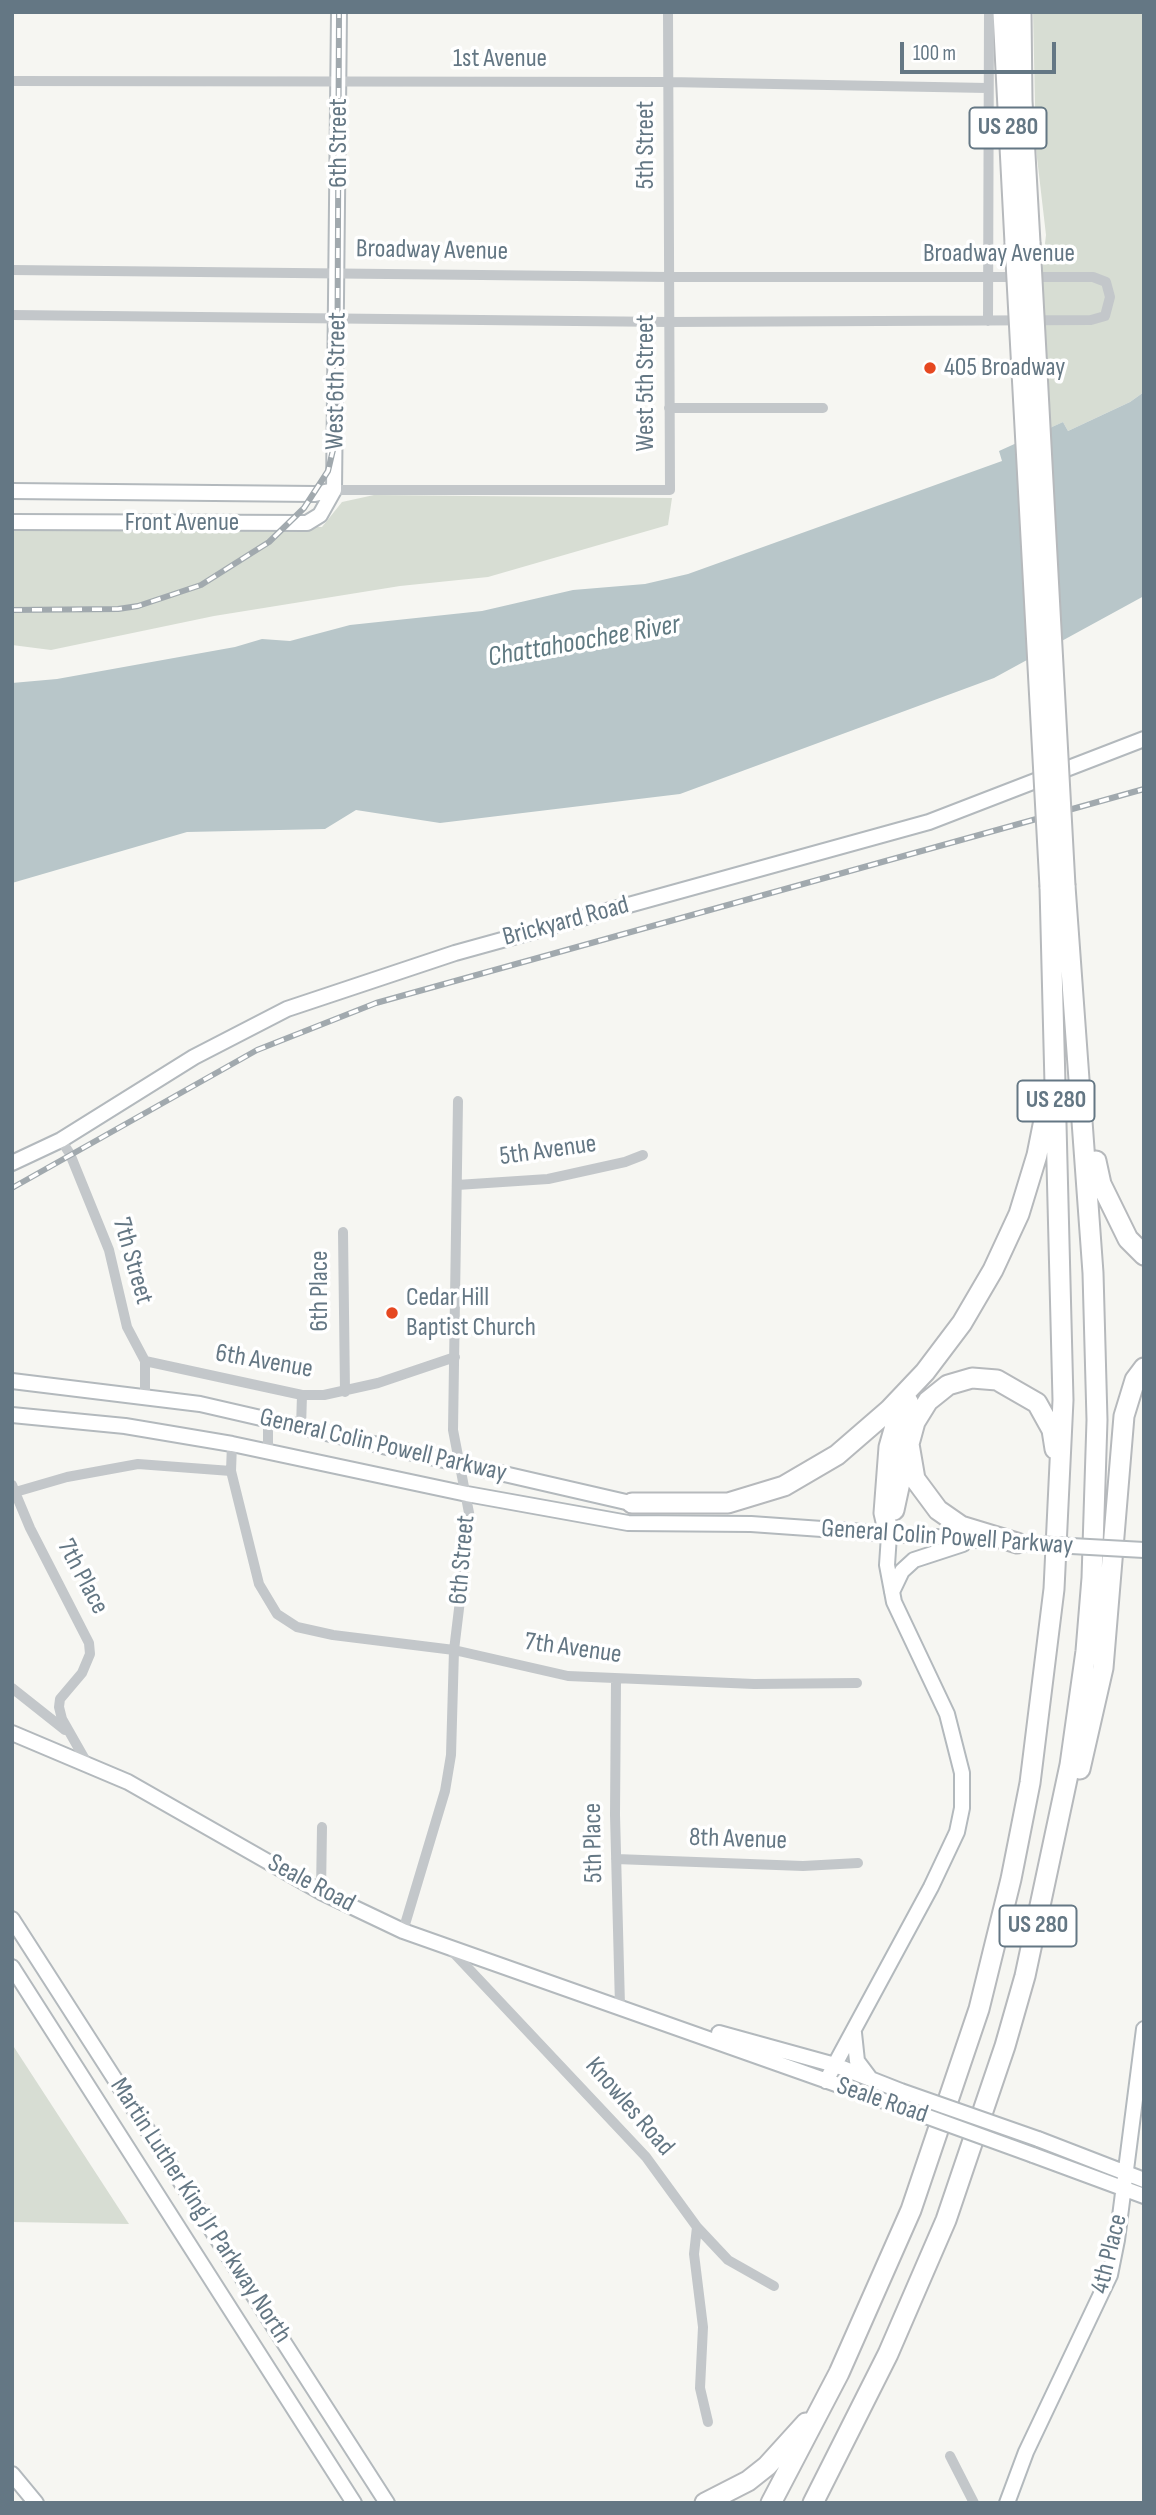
<!DOCTYPE html>
<html>
<head>
<meta charset="utf-8">
<style>
  body { margin:0 }
  #map { position:relative; width:1156px; height:2515px; overflow:hidden; background:#f6f6f2; font-family:"Sofia Sans Condensed",sans-serif }
  canvas { display:block }
  .frame { position:absolute; inset:0; border:14px solid #647784; pointer-events:none }
  .scale { position:absolute; left:900px; top:42px; width:156px; height:32px; box-sizing:border-box; border:4px solid #647784; border-top:0; padding-left:9px; font-size:21px; line-height:24px; white-space:nowrap; color:#647784; -webkit-text-stroke:5px #fff; paint-order:stroke }
</style>
</head>
<body>
<div id="map">
<canvas width="1156" height="2515"></canvas>
<div class="frame"></div>
<div class="scale">100 m</div>
</div>
<script>
const context = document.querySelector('canvas').getContext('2d');
context.lineJoin = 'round';
function paint(path, color) { context.fillStyle = color; context.fill(path, 'evenodd'); }
const toPath = rows => new Path2D(rows.map(r => 'M' + r).join(''));
function stroke(path, color, width, dash) { context.strokeStyle = color; context.lineWidth = width; context.lineCap = dash ? 'butt' : 'round'; context.setLineDash(dash || []); context.stroke(path); }
function write(font, color, halo, rows, align = 'center') {
  context.font = font + ' "Sofia Sans Condensed",sans-serif'; context.lineWidth = 7; context.setLineDash([]); context.textBaseline = 'middle'; context.strokeStyle = halo; context.fillStyle = color; for (const [text, x, y, turn = 0] of rows) {
    context.save(); context.translate(x, y); context.rotate((+turn || 0) * Math.PI / 180); context.textAlign = isNaN(turn) ? turn : align; if (halo) context.strokeText(text, 0, 0); context.fillText(text, 0, 0); context.restore();
  }
}
paint(toPath([
  [1033,12,1144,12,1144,392,1130,402,1068,431,1063,422,1050,428,1041,277,1046,235,1036,149],
  [374,495,672,498,668,525,488,577,400,586,214,616,51,650,12,645,12,527,322,527,342,502],
  [12,2044,129,2224,12,2222]
]), '#d7ddd3');
paint(toPath([
  [1144,392,1144,596,994,678,680,794,440,823,356,810,325,829,187,832,12,883,12,683,57,679,235,647,262,639,290,641,350,625,482,611,573,590,645,584,688,574,1002,461,999,451,1063,422,1068,431,1130,402]
]), '#b8c6c9');
const secondary = toPath([
  [334,490,339,12],
  [12,491,315,494,334,490],
  [12,522,307,523,320,515,334,490],
  [12,1163,61,1140,194,1057,287,1009,455,953,929,822,1144,739],
  [12,1381,200,1404,639,1505],
  [12,1415,125,1426,232,1444,467,1494,628,1523,751,1524,992,1541],
  [892,1592,902,1571,914,1560,963,1544],
  [12,1733,128,1782,321,1892,403,1931,898,2106],
  [12,1919,387,2503],
  [12,1967,354,2503],
  [719,2033,835,2065,901,2091],
  [854,2033,857,2061,869,2077],
  [826,2081,931,1887,957,1832,962,1808,962,1773,947,1714,894,1602,887,1565,889,1535],
  [1038,2139,1144,2180],
  [1033,2155,1144,2196],
  [12,2474,36,2503],
  [1007,2503,1026,2452,1110,2275,1117,2240,1144,2029]
]);
const highway = toPath([
  [1003,12,1015,243],
  [1021,12,1022,101,1030,243],
  [1096,1161,1101,1184,1128,1239,1144,1255],
  [632,1503,728,1503,784,1486,837,1455,889,1410,925,1372,962,1323,993,1270,1019,1214,1037,1155,1048,1100],
  [894,1510,907,1450],
  [889,1535,884,1513,889,1447,897,1419,908,1401],
  [1017,1543,961,1526,938,1510,915,1479,909,1444,915,1422,928,1401,948,1385,972,1378,997,1380,1037,1403,1052,1430,1055,1449],
  [1080,1769,1103,1668,1124,1416,1135,1380,1144,1368],
  [705,2503,748,2481,767,2466,806,2423],
  [771,2503,839,2373,911,2210,979,2009,1011,1879,1030,1783,1054,1589,1063,1400,1050,887],
  [813,2503,888,2354,946,2220,1005,2046,1025,1976,1070,1765,1086,1651,1092,1578,1097,1420,1093,1273,1065,886]
]);
stroke(secondary, '#b3b9bd', 18);
stroke(highway, '#b6b9bc', 23);
stroke(toPath([
  [12,81,668,82,987,88],
  [12,270,669,277,1093,277,1106,282,1110,297,1105,316,1091,320,669,322,12,315],
  [988,321,989,12],
  [669,408,823,408],
  [334,490,670,490,668,12],
  [61,1140,70,1154,109,1250,127,1327,145,1361,145,1396],
  [457,1185,548,1179,625,1162,643,1155],
  [343,1232,345,1392],
  [145,1361,302,1395,324,1395,378,1383,455,1357],
  [301,1428,302,1395],
  [232,1444,231,1471,259,1584,277,1614,297,1627,333,1635,454,1650,568,1676,754,1684,857,1683],
  [268,1451,268,1419],
  [12,1485,30,1528,89,1643,90,1654,82,1673,60,1699,59,1707,62,1719,87,1763],
  [12,1493,67,1477,138,1464,231,1471],
  [616,1680,615,1815,620,2006],
  [12,1688,65,1730],
  [616,1859,803,1866,858,1863],
  [321,1892,322,1827],
  [403,1931,445,1791,451,1755,454,1650,470,1518,453,1430,458,1101],
  [452,1951,646,2157,697,2227,728,2260,774,2286],
  [697,2227,694,2254,703,2327,700,2388,708,2422],
  [950,2456,974,2503]
]), '#c3c7ca', 10);
stroke(secondary, '#fff', 14);
stroke(highway, '#fff', 19);
const rail = toPath([
  [12,610,118,609,138,606,201,585,269,542,304,508,328,471,337,433,339,12],
  [12,1188,257,1050,376,1003,1144,789]
]);
stroke(rail, '#a1a9ae', 6);
stroke(rail, '#fff', 3.5, [10]);
const secondaryBridge = toPath([
  [1017,1543,1144,1550],
  [901,2091,1038,2139],
  [898,2106,1033,2155]
]);
const highwayBridge = toPath([
  [1015,243,1050,887],
  [1030,243,1065,886]
]);
stroke(secondaryBridge, '#b3b9bd', 18, []);
stroke(highwayBridge, '#b6b9bc', 23, []);
stroke(secondaryBridge, '#fff', 14);
stroke(highwayBridge, '#fff', 19);
for (const [x, y, r, color] of [
  [930,368,7,"#e64821"],
  [392,1313,7,"#e64821"]
]) { const dot = new Path2D(); dot.arc(x, y, r, 0, 2 * Math.PI); context.fillStyle = color; context.fill(dot); stroke(dot, '#fff', 2.5); }
for (const [x, y, w] of [
  [1008,128,77],
  [1056,1101,77],
  [1038,1926,77]
]) { const box = new Path2D(); box.roundRect(x - w / 2, y - 20.5, w, 41, 5); context.fillStyle = '#fff'; context.fill(box); stroke(box, '#647784', 2); }
write('bold 24px', '#647784', null, [
  ["US 280",1008,128],
  ["US 280",1056,1101],
  ["US 280",1038,1926]
]);
write('26px', '#647784', '#fff', [
  ["1st Avenue",500,59],
  ["6th Street",339,143,-90],
  ["5th Street",646,145,-90],
  ["Broadway Avenue",432,251,1],
  ["Broadway Avenue",999,254],
  ["West 6th Street",337,381,-89],
  ["West 5th Street",646,383,-90],
  ["Front Avenue",182,523],
  ["Brickyard Road",566,922,-15],
  ["5th Avenue",548,1151,-8],
  ["7th Street",132,1261,74],
  ["6th Place",320,1291,-90],
  ["6th Avenue",264,1362,10],
  ["General Colin Powell Parkway",383,1446,13],
  ["General Colin Powell Parkway",947,1538,4],
  ["6th Street",463,1560,-85],
  ["7th Place",82,1577,62],
  ["7th Avenue",573,1649,8],
  ["8th Avenue",738,1840,2],
  ["5th Place",594,1843,-91],
  ["Seale Road",311,1884,28],
  ["Seale Road",882,2101,19],
  ["Knowles Road",629,2107,49],
  ["Martin Luther King Jr Parkway North",200,2211,57],
  ["4th Place",1110,2254,-76]
]);
write('26px', '#647784', '#fff', [
  ["405 Broadway",944,368],
  ["Cedar Hill",406,1298],
  ["Baptist Church",406,1328]
], 'left');
write('italic 28px', '#5f7981', '#fff', [
  ["Chattahoochee River",584,642,-10]
]);
</script>
</body>
</html>
